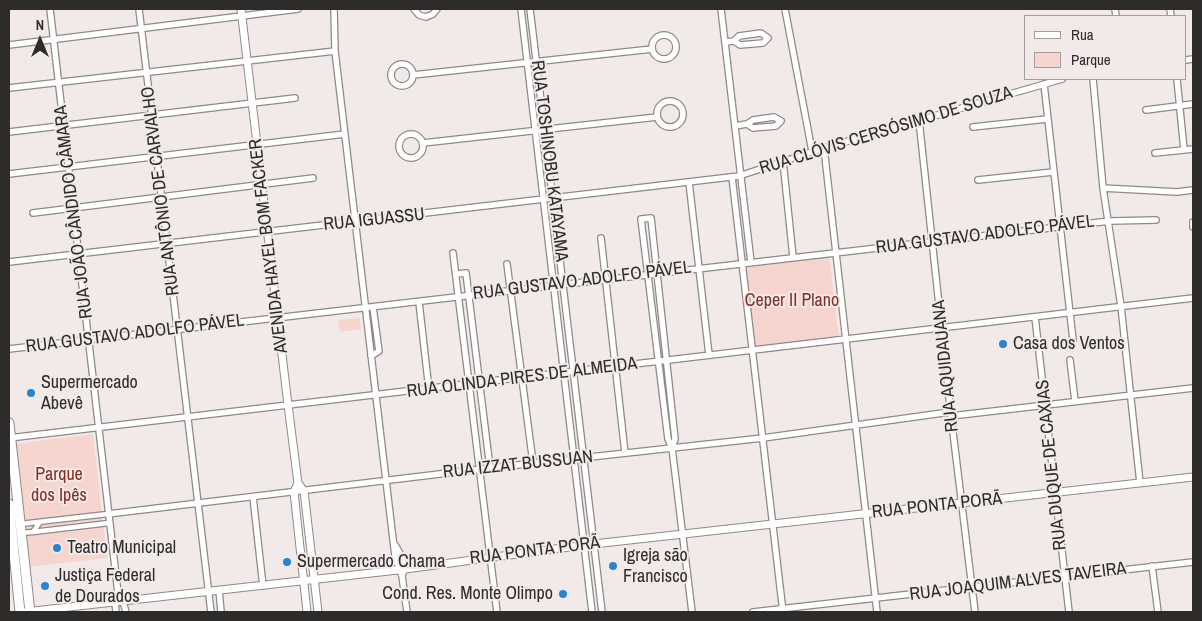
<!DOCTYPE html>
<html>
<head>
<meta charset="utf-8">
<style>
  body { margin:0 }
  #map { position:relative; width:1202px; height:621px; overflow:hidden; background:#f1eae9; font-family:"Archivo Narrow",sans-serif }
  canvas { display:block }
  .frame { position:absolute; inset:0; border:10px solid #2e2b2b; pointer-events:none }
  .legend { position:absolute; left:1024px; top:15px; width:162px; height:65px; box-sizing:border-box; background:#f1eae9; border:1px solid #a39e9d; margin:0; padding:6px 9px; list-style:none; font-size:15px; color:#2e2b2b }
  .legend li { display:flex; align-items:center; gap:10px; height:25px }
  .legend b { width:25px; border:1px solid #a39e9d }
  .north { position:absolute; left:15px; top:15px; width:50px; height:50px; -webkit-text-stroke:4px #f1eae9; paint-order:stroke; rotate:0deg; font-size:14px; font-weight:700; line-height:20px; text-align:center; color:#2e2b2b }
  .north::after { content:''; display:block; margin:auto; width:18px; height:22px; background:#2e2b2b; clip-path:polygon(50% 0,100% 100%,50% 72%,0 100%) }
</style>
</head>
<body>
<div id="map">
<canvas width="1202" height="621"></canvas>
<div class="frame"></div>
<ul class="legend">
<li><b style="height:6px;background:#fff"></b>Rua</li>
<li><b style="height:14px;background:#f5d5ce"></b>Parque</li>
</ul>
<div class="north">N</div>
</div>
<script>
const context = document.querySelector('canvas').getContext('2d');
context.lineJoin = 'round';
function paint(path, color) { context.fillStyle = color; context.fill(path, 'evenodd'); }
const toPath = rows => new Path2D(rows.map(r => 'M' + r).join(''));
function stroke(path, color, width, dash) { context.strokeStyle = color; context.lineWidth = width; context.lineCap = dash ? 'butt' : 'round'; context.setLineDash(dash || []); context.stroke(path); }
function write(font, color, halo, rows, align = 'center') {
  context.font = font + ' "Archivo Narrow",sans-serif'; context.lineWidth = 4; context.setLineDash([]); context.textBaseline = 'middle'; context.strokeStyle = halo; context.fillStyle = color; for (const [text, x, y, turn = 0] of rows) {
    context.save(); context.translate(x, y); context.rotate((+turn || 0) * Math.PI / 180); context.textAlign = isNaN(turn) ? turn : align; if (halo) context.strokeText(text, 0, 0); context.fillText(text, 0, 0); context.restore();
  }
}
paint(toPath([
  [829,255,839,338,755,347,746,265],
  [360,318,361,329,340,332,338,320],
  [93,434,107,558,28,567,14,444]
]), '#f5d5ce');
const pedestrian = toPath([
  [20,524,108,514],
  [33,532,109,523],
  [21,533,33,532,40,522]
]);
const minor = toPath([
  [50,9,118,593,115,602,116,612],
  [139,9,211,612],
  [334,9,335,51,395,556,402,576],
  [414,9,419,15,426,17,433,14,437,9],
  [521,9,592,612],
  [530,9,602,612],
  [721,9,751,262],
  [785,9,812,151],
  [1115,9,1116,16],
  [1170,9,1171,16],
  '652 47a12 12 0 1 1 24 0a12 12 0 1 1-24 0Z',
  [725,42,734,41,739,36,761,33,768,38,763,43,740,45,734,41],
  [9,45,298,9],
  [1186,60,1193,59],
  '391 75a11 11 0 1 1 22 0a11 11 0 1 1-22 0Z',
  [413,75,652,49],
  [1093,79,1103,188,1121,306,1140,483],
  [1177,79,1184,150],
  [1044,84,1073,340],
  [9,88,335,51],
  '657 114a13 13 0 1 1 26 0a13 13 0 1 1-26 0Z',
  [1146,110,1193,104],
  [919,120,951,416,975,612],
  [735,126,747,124,753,120,774,117,781,121,776,126,753,128,747,124],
  [973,127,1047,119],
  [9,132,295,98],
  '399 146a12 12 0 1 1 24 0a12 12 0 1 1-24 0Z',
  [423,143,657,117],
  [824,148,877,612],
  [1155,153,1193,149],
  [783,161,793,257],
  [9,174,345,134],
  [732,177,783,612],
  [978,180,1053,172],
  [689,182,709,355],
  [1103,188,1177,192,1193,190],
  [33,213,313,178],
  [1193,222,1193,227],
  [601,238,625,453],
  [453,253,497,612],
  [9,262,739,176,824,148,1062,79],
  [507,264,533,463],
  [456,274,466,273,490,468],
  [419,302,429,390],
  [1035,317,1069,612],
  [9,349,1110,221,1156,220],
  [371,356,379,351,373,307],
  [1070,360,1075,401],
  [951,416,1193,388],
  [9,438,1193,298],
  [672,448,675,439,651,218,641,219,668,439,672,448,692,612],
  [253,497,263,586],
  [108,514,481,469,763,438,950,412],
  [395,545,401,555,404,569,402,576,407,612],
  [1152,566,1158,612],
  [219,590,221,612],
  [122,598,126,612],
  [753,612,1193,562]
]);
const tertiary = toPath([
  [241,9,288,405,298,483,304,491,318,612],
  [298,483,294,492,307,612],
  [25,612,398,570,585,545,1193,477]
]);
const primary = toPath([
  [9,423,30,612],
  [9,504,20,612]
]);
stroke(pedestrian, '#8f8988', 7);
stroke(minor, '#8f8988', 8);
stroke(tertiary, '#8f8988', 9);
stroke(primary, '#8f8988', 11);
stroke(pedestrian, '#fff', 4.5);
stroke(minor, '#fff', 5.5);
stroke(tertiary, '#fff', 7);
stroke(primary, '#fff', 9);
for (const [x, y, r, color] of [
  [1003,344,5,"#2883d0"],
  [31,393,5,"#2883d0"],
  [57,548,5,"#2883d0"],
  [287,562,5,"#2883d0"],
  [613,566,5,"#2883d0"],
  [45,586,5,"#2883d0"],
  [563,594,5,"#2883d0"]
]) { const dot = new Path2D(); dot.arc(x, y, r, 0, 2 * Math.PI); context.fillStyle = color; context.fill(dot); stroke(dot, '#f1eae9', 2); }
write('18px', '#2e2b2b', '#f1eae9', [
  ["RUA CLÓVIS CERSÓSIMO DE SOUZA",886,131,-17],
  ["RUA TOSHINOBU KATAYAMA",549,161,83],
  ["RUA ANTÔNIO DE CARVALHO",161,191,-97],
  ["RUA JOÃO CÂNDIDO CÂMARA",74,212,-97],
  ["RUA IGUASSU",374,220,-6],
  ["RUA GUSTAVO ADOLFO PÁVEL",985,235,-7],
  ["AVENIDA HAYEL BOM FACKER",269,246,-97],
  ["RUA GUSTAVO ADOLFO PÁVEL",582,281,-7],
  ["RUA GUSTAVO ADOLFO PÁVEL",135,334,-7],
  ["RUA AQUIDAUANA",946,366,-96],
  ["RUA OLINDA PIRES DE ALMEIDA",522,378,-7],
  ["RUA IZZAT BUSSUAN",518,465,-6],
  ["RUA DUQUE DE CAXIAS",1052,465,-96],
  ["RUA PONTA PORÃ",937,506,-6],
  ["RUA PONTA PORÃ",535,551,-7],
  ["RUA JOAQUIM ALVES TAVEIRA",1018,582,-7]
]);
write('18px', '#842d20', '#f1eae9', [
  ["Ceper II Plano",792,301],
  ["Parque",59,475],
  ["dos Ipês",59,496]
]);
write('18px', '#2e2b2b', '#f1eae9', [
  ["Casa dos Ventos",1013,344],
  ["Supermercado",41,383],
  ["Abevê",41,404],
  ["Teatro Municipal",67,548],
  ["Igreja são",623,556],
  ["Francisco",623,577],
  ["Supermercado Chama",297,562],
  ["Justiça Federal",55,576],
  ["de Dourados",55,597],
  ["Cond. Res. Monte Olimpo",553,594,"right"]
], 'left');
</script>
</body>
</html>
